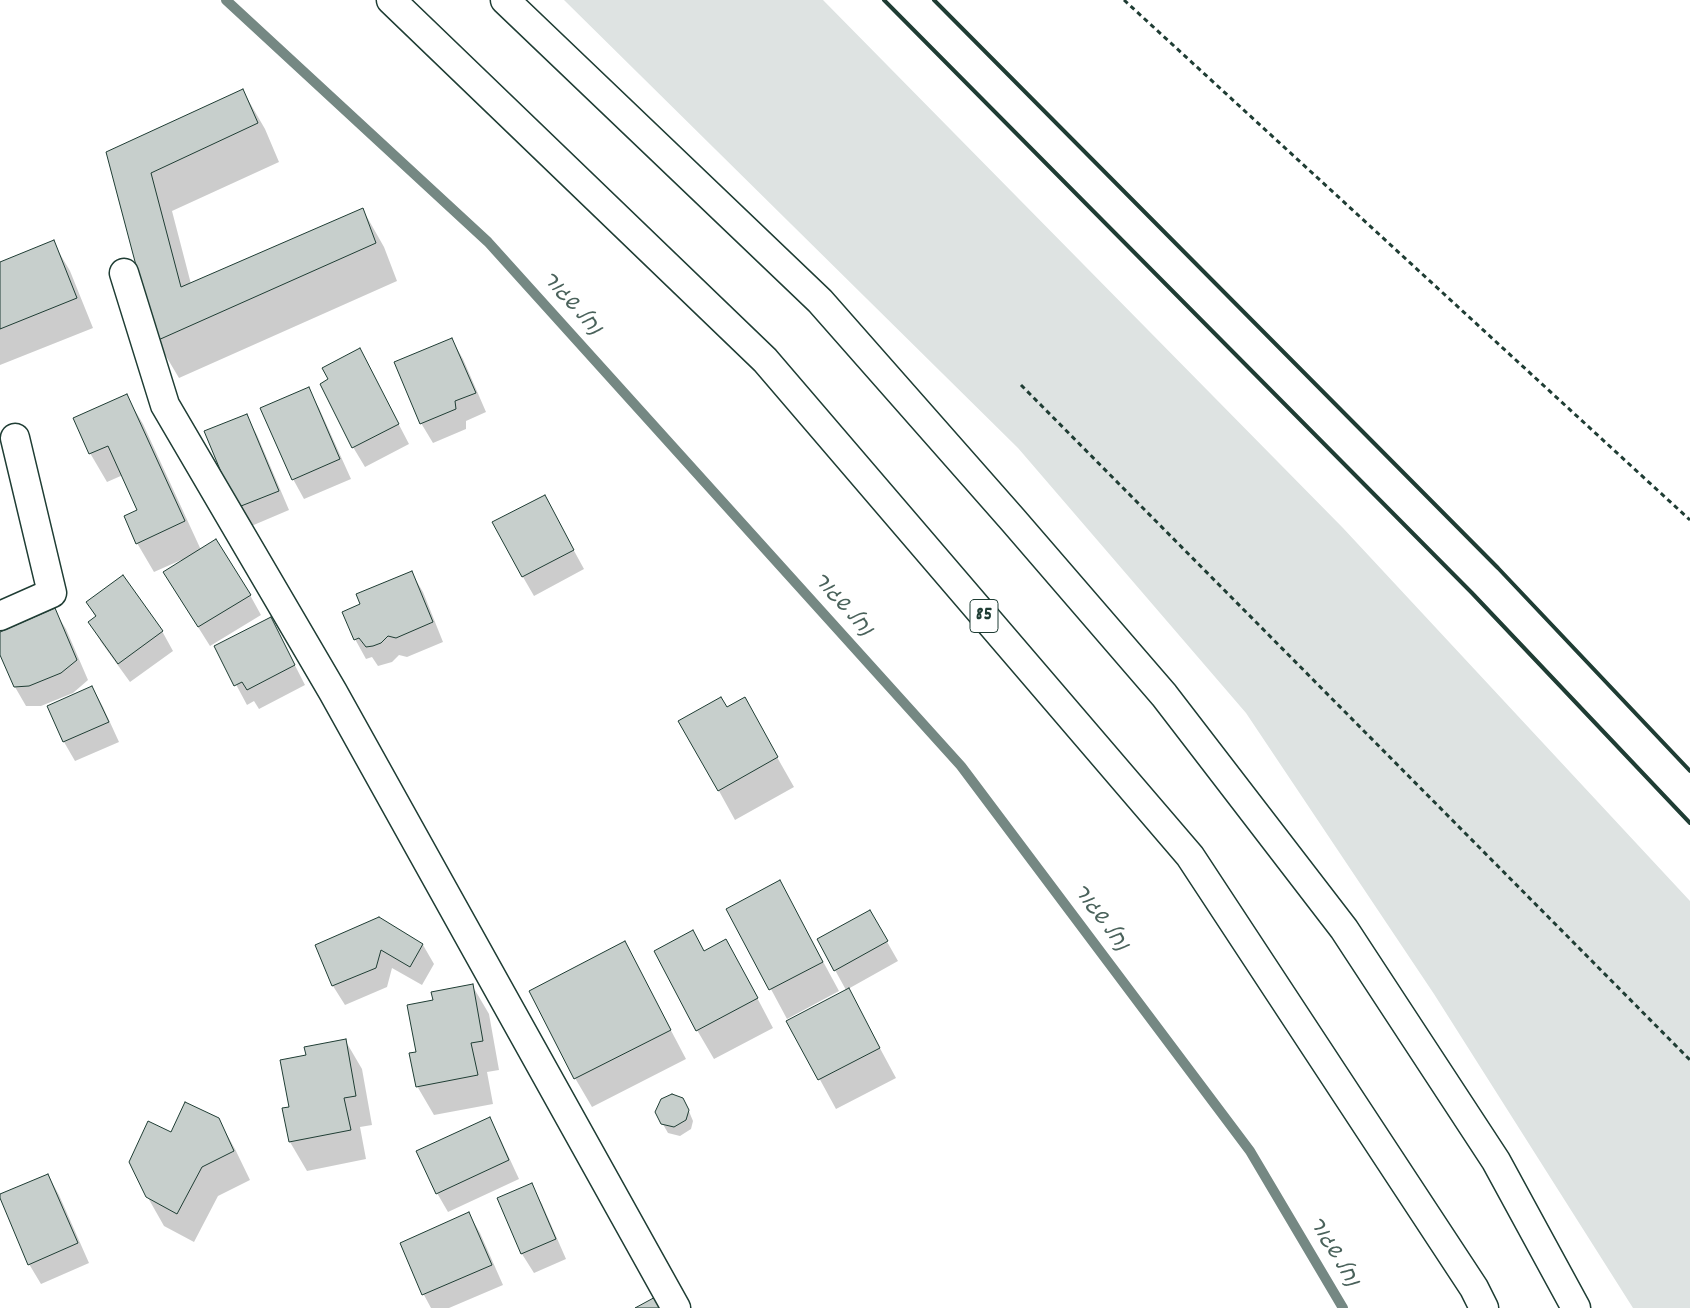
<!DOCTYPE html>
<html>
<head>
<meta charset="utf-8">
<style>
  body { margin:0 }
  canvas { display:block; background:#fff }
</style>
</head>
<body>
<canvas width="1690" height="1308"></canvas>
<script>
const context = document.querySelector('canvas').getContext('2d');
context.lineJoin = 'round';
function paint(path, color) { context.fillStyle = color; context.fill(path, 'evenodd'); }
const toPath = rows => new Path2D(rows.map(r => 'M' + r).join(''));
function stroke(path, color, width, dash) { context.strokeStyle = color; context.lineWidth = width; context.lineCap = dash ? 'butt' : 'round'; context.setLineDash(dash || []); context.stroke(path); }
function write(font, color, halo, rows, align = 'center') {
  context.font = font + ' Dekko,"Playpen Sans Hebrew",sans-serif'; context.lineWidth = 4; context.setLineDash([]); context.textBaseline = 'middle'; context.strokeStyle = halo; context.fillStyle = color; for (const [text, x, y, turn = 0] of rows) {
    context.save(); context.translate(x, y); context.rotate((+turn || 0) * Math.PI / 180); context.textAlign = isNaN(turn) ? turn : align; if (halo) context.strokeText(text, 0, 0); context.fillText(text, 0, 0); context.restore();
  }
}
paint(toPath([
  [564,0,823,0,1343,528,1690,901,1690,1308,1633,1308,1434,994,1246,713,1018,448]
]), '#dee3e2');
paint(toPath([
  [243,91,265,129,279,162,172,211,191,284,363,210,384,247,397,281,179,378,157,341,107,153],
  [53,242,70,271,93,328,0,365,0,263],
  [452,340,463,359,486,412,466,421,466,429,433,443,421,423,396,363],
  [360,350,409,444,365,467,353,447,330,380],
  [308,389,319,408,351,479,304,499,293,479],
  [126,395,143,424,201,550,250,595,261,615,210,646,176,592,181,560,154,572,137,543,126,517,139,511,123,475,107,482,90,453,74,419],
  [246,415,257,435,289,510,249,527,237,508],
  [555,516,584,569,534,596,523,577],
  [411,572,423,592,443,642,407,657,399,655,392,662,378,666,372,657,366,659,355,639,361,605],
  [87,602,162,631,173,651,130,682,101,642,90,622,96,618],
  [54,610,66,629,88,680,73,693,41,706,26,706,15,687,0,652,0,634],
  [281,638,305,685,259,709,254,701,247,705,216,647],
  [92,687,103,707,119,742,75,761,64,742,49,706],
  [744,699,794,787,735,820,719,791,727,709],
  [780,882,839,991,787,1019,728,909],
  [870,912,898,961,848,989,896,1078,836,1109,788,1021,846,990,835,970],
  [625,943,686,1059,592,1107,575,1078],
  [423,945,434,964,422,985,392,968,387,987,345,1005,333,986,316,946],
  [704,952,742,969,773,1028,714,1059,697,1030],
  [472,985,489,1014,499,1070,487,1072,493,1104,434,1115,417,1086,417,1053,434,1001],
  [345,1040,362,1069,372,1125,360,1127,366,1159,307,1171,290,1142,290,1108,307,1056],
  [688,1109,693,1121,691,1129,680,1136,668,1133,656,1112],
  [218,1119,235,1149,250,1180,218,1196,194,1242,164,1226,147,1196,172,1134],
  [489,1119,500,1138,519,1179,448,1212,437,1193],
  [48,1175,59,1195,89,1263,41,1284,29,1264],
  [531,1185,542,1204,566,1259,534,1273,522,1254,499,1199],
  [469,1214,480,1233,503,1285,449,1308,431,1308,424,1295,402,1243]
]), '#0003');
stroke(toPath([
  [226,0,488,242,961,766,1250,1151,1343,1308]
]), '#758883', 10);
const building = toPath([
  [243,89,258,123,151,173,181,287,363,208,376,243,156,341,106,152,243,89],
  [54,240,77,298,0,329,0,262,54,240],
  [452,338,476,393,455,401,456,409,420,424,394,362,452,338],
  [360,348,399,424,352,448,320,384,328,379,322,368,360,348],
  [309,387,340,459,292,480,260,408,309,387],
  [127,394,185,521,136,544,124,516,137,510,108,446,89,454,73,418,127,394],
  [247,414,279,491,236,508,204,431,247,414],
  [545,495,574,550,522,577,492,522,545,495],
  [216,539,251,595,198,627,163,572,216,539],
  [412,571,433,622,396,638,388,636,381,643,373,646,366,647,359,638,354,640,342,612,360,604,356,594,412,571],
  [123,575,163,631,118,664,88,622,96,616,86,602,123,575],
  [55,608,77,660,61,673,29,686,14,687,0,655,0,632,55,608],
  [271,617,295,665,247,690,242,682,234,686,214,646,271,617],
  [92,686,109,722,63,742,47,706,92,686],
  [721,697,727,707,745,697,778,757,718,791,678,721,721,697],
  [780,880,823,962,769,990,726,909,780,880],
  [870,910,888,941,834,971,817,939,870,910],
  [379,917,423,944,410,967,381,950,376,968,332,986,315,945,379,917],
  [693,930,704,951,726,939,758,998,696,1031,654,951,693,930],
  [625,941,671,1030,574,1079,529,991,625,941],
  [473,984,483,1041,471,1043,478,1075,416,1087,409,1053,416,1052,407,1005,433,1000,431,992,473,984],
  [849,988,880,1048,818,1080,786,1021,849,988],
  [346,1039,356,1096,344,1098,351,1130,289,1142,282,1108,289,1107,280,1060,306,1055,304,1047,346,1039],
  [672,1094,683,1098,689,1110,686,1120,674,1127,661,1124,655,1112,661,1099,672,1094],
  [185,1102,219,1118,234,1151,202,1167,177,1214,146,1197,129,1162,148,1121,171,1132,185,1102],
  [490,1117,509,1160,436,1194,416,1151,490,1117],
  [48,1174,78,1243,28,1265,0,1198,0,1194,48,1174],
  [532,1183,556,1239,521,1254,497,1198,532,1183],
  [469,1212,492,1265,422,1295,400,1243,469,1212],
  [659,1295,666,1308,635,1308,659,1295]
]);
paint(building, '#c7cfcc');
stroke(building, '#1f3d34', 1);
const minor = toPath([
  [124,273,165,405,333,692,676,1308],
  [0,616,52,593,15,438]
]);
const trunk = toPath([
  [391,0,765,360,1190,856,1474,1288,1484,1308],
  [505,0,820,301,1013,520,1164,695,1344,929,1496,1161,1576,1308]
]);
stroke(minor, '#1f3d34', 31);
stroke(trunk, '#1f3d34', 31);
stroke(toPath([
  [1124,0,1690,520],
  [1021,385,1690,1060]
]), '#1f3d34', 3, [5, 4]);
stroke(minor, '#fff', 28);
stroke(trunk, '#fff', 28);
stroke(toPath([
  [884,0,1472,593,1690,823],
  [934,0,1498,568,1690,771]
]), '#1f3d34', 4);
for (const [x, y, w] of [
  [984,616,28]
]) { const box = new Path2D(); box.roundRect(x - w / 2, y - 16.5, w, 33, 4); context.fillStyle = '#fff'; context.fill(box); stroke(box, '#1f3d34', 1); }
write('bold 19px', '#1f3d34', null, [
  ["85",984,616]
]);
write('italic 21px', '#4a625b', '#fff', [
  ["נחל שגור",570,305,48],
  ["נחל שגור",841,606,48],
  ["נחל שגור",1099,919,53],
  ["נחל שגור",1332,1253,59]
]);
</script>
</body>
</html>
